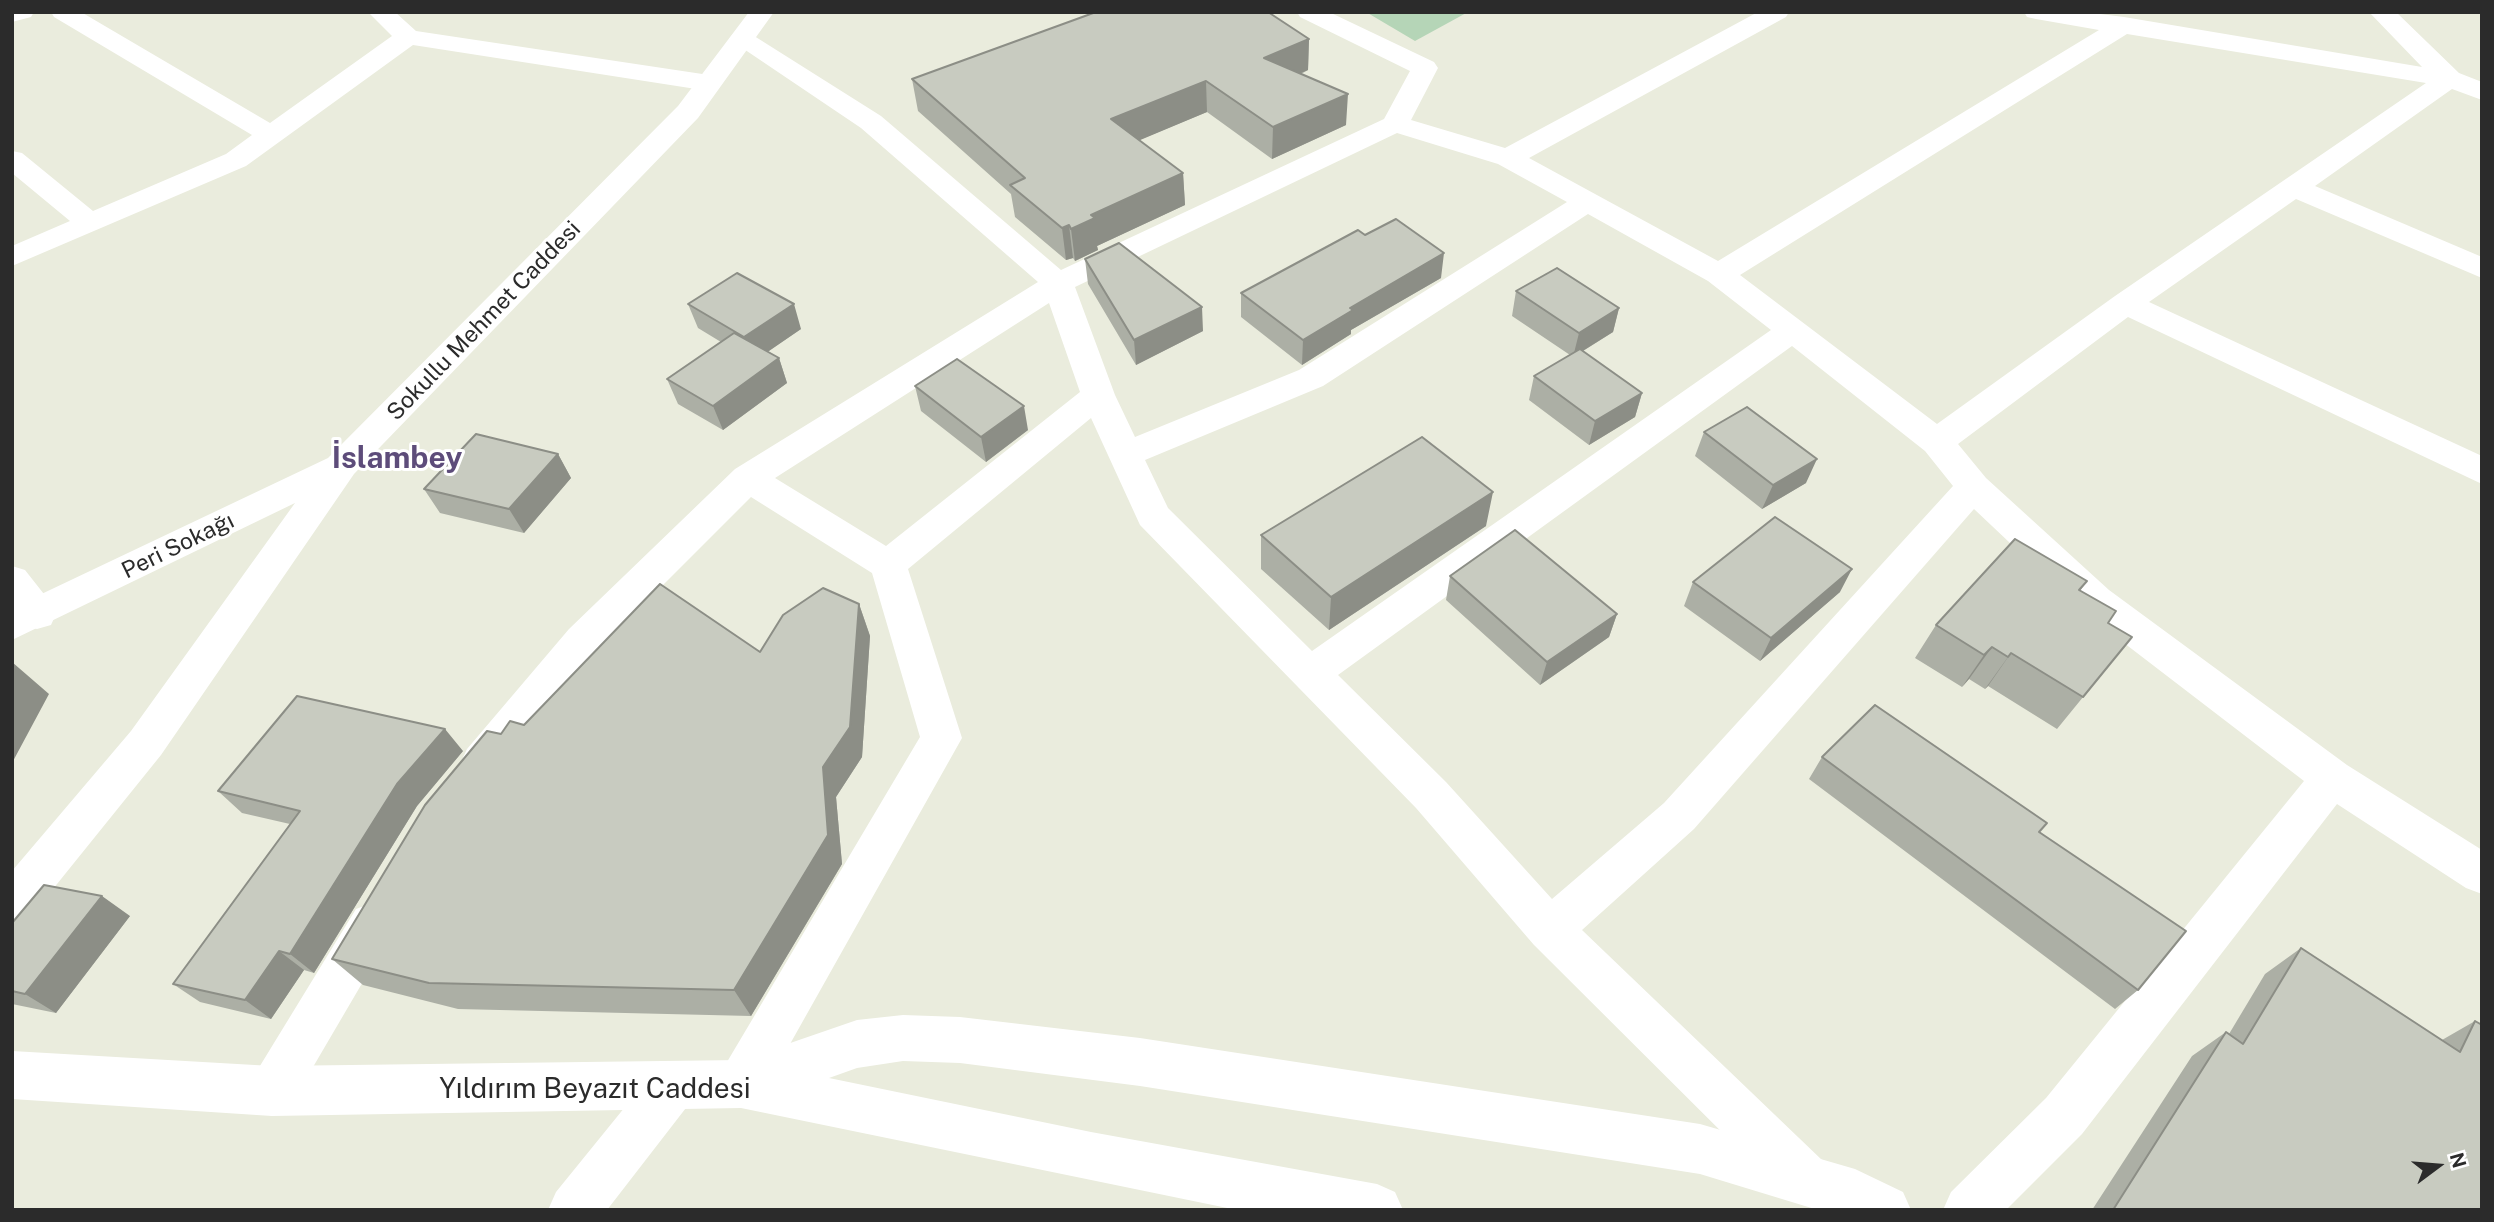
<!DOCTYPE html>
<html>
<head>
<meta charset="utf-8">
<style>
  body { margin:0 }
  #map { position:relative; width:2494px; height:1222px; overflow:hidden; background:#eaecdd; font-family:"Public Sans",sans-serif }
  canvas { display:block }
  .frame { position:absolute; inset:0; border:14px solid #2b2b2b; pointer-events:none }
  .north { position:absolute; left:2403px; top:1131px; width:70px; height:70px; -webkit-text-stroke:5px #fff; paint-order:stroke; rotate:74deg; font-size:19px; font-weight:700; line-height:28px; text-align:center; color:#2b2b2b }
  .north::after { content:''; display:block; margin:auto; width:24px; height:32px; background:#2b2b2b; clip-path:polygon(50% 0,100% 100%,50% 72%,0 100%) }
</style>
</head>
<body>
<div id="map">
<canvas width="2494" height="1222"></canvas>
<div class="frame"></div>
<div class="north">N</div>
</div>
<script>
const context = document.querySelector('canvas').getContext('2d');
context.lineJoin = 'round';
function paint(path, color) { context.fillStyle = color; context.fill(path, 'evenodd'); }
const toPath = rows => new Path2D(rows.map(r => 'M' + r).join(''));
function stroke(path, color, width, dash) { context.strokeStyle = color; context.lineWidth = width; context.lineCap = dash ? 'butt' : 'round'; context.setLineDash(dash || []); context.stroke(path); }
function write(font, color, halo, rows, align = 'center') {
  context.font = font + ' "Public Sans",sans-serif'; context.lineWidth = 6; context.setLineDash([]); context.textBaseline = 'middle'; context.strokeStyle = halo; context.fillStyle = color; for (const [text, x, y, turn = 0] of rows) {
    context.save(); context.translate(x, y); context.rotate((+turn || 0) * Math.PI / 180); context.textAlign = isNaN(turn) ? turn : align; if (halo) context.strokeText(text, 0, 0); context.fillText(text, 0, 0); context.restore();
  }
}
paint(toPath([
  [1366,12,1468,12,1415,41]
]), '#b5d5b7');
paint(toPath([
  [12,12,34,12,31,17,12,22,12,12],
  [51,12,81,12,270,123,392,36,368,12,395,12,416,31,709,75,718,77,722,83,718,89,709,91,413,45,246,166,12,266,12,246,70,221,12,173,12,151,22,153,93,211,226,154,252,135,54,17,51,12],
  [1297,12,1329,12,1434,62,1438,68,1411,120,1505,148,1758,12,1789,12,1786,17,1529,158,1718,261,2099,30,2036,19,2027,17,2024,12,2084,12,2124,17,2422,67,2369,12,2396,12,2459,73,2482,82,2482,100,2452,89,2315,186,2482,257,2482,278,2296,199,2149,302,2482,456,2482,484,2128,317,1958,444,1986,478,2109,590,2347,765,2482,850,2482,894,2466,888,2337,804,2082,1134,2006,1210,1943,1210,1951,1192,2046,1098,2304,781,2081,610,1974,509,1694,829,1582,930,1823,1161,1831,1179,1823,1197,1805,1205,1787,1197,1534,945,1416,808,1140,525,1091,418,908,569,962,738,758,1101,741,1108,724,1101,716,1084,724,1067,920,737,872,573,751,497,597,651,497,775,482,780,467,775,461,762,467,749,569,629,735,469,1038,282,861,128,729,39,733,34,751,34,881,116,1061,270,1384,119,1410,71,1300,17,1297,12],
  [2127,34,2426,83,2115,296,1937,424,1740,275,2127,34],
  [1397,133,1498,164,1567,202,1299,370,1135,437,1115,395,1075,287,1397,133],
  [1588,214,1708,281,1771,330,1312,651,1168,508,1145,460,1323,386,1588,214],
  [1049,303,1080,392,886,546,775,478,1049,303],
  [1792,346,1925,451,1953,486,1664,803,1552,899,1446,782,1338,675,1792,346],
  [12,566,25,570,51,603,56,614,51,625,37,629,23,625,12,609,12,566],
  [372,903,388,909,395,924,388,939,289,1108,272,1116,255,1108,247,1091,255,1074,356,909,372,903],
  [672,1062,689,1070,697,1087,689,1104,607,1210,548,1210,556,1192,655,1070,672,1062]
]), '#fff');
paint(toPath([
  [749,12,774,12,698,118,354,474,161,755,28,920,12,926,12,871,131,731,295,503,12,640,12,608,328,458,678,106,749,12],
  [903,1015,960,1017,1140,1038,1700,1124,1855,1169,1903,1192,1911,1210,1818,1210,1700,1174,1140,1086,960,1063,903,1061,857,1068,829,1078,1091,1132,1377,1184,1395,1192,1403,1210,1237,1210,741,1108,272,1116,12,1099,12,1051,272,1066,741,1060,857,1020,903,1015]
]), '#fff');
paint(toPath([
  [1309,39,1308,70,1301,74,1346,125,1272,159,1207,112,1139,140,1183,173,1185,205,1097,246,1098,250,1075,261,1073,258,1066,260,1015,217,1011,194,918,111,912,79],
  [1085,259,1203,331,1136,365,1088,284],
  [1441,278,1351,330,1351,334,1302,365,1241,317,1241,293],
  [1516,291,1619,308,1613,332,1583,351,1642,393,1635,417,1589,445,1529,400,1534,376,1570,355,1512,316],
  [688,304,801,329,767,352,779,358,787,383,723,430,678,404,667,379,721,342,698,328],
  [915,386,1028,430,986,462,921,411],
  [1704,432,1806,483,1762,509,1695,456],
  [558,454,571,478,524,533,440,513,424,489],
  [1486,526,1329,630,1261,569,1261,535],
  [1450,576,1617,614,1609,637,1540,685,1446,600],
  [2087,581,2080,591,2108,623,2132,637,2057,729,1988,686,1985,689,1969,679,1962,687,1915,658,1936,625],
  [1693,582,1840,592,1760,661,1684,606],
  [859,604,870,636,862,757,836,797,842,864,751,1016,458,1009,363,985,332,959,501,734,524,725,760,652],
  [463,751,417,806,314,973,304,970,271,1019,200,1002,173,984,290,824,242,813,218,791],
  [1822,757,2039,832,2138,990,2115,1009,1809,779],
  [130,916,56,1013,12,1004,12,923],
  [2301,948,2442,1040,2475,1021,2482,1210,2092,1210,2192,1056,2226,1032,2229,1034,2265,974]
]), '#acafa5');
paint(toPath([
  [1309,39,1308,70,1264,89,1264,58],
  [1206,81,1207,112,1114,151,1111,119],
  [1348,94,1346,125,1272,159,1273,127],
  [1183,173,1185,205,1097,246,1098,250,1075,261,1071,229,1091,215],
  [1069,225,1073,258,1066,260,1062,228],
  [1444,253,1441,278,1351,330,1351,334,1302,365,1303,340,1350,308],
  [794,304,801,329,753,362,744,337],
  [1202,307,1203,331,1136,365,1134,340],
  [1619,308,1613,332,1573,357,1579,333],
  [779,358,787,383,723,430,713,406],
  [1642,393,1635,417,1589,445,1595,421],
  [1024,406,1028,430,986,462,981,437],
  [558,454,571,478,524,533,509,509],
  [1817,459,1806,483,1762,509,1773,485],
  [1493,492,1486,526,1329,630,1331,597],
  [1852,569,1840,592,1760,661,1771,638],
  [859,604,870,636,862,757,836,797,842,864,751,1016,734,990,823,767],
  [1617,614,1609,637,1540,685,1547,662],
  [1992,647,1969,679,1962,687,1984,655],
  [2011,653,1988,686,1985,689,2008,657],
  [12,662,49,694,12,763],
  [445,729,463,751,417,806,314,973,290,954,397,784],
  [102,896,130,916,56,1013,25,994],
  [279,951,304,970,271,1019,245,1000]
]), '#8c8e86');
const building = toPath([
  [1096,12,1268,12,1309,39,1264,58,1348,94,1273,127,1206,81,1111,119,1183,173,1091,215,1095,218,1071,229,1069,225,1062,228,1010,185,1025,178,912,79,1096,12],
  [1396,219,1444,253,1350,308,1353,310,1303,340,1241,293,1358,230,1365,235,1396,219],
  [1119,243,1202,307,1134,340,1085,259,1119,243],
  [1557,268,1619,308,1579,333,1516,291,1557,268],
  [737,273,794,304,744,337,688,304,737,273],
  [734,333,779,358,713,406,667,379,734,333],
  [1580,349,1642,393,1595,421,1534,376,1580,349],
  [957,359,1024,406,981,437,915,386,957,359],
  [1747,407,1817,459,1773,485,1704,432,1747,407],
  [476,434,558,454,509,509,424,489,476,434],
  [1422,437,1493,492,1331,597,1261,535,1422,437],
  [1775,517,1852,569,1771,638,1693,582,1775,517],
  [1515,530,1617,614,1547,662,1450,576,1515,530],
  [2015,539,2087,581,2079,590,2116,611,2108,623,2132,637,2083,697,2011,653,2008,657,1992,647,1984,655,1936,625,2015,539],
  [660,584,760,652,783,615,823,588,859,604,850,727,823,767,828,835,734,990,429,983,332,959,425,805,487,731,501,734,510,721,524,725,660,584],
  [297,696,445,729,397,784,290,954,279,951,245,1000,173,984,300,811,218,791,297,696],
  [1875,705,2047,823,2039,832,2186,931,2138,990,1822,757,1875,705],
  [44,885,102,896,25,994,12,991,12,923,44,885],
  [2301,948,2460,1052,2475,1021,2482,1025,2482,1210,2113,1210,2226,1032,2243,1044,2301,948]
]);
paint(building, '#c8cbc0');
stroke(building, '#8c8e86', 2);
write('23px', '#2b2b2b', '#fff', [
  ["Sokullu Mehmet Caddesi",484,321,-46],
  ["Peri Sokağı",178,546,-26]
]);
write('28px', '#2b2b2b', '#fff', [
  ["Yıldırım Beyazıt Caddesi",595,1089]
]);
write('bold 30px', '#5d4c7a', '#fff', [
  ["İslambey",397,459]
]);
</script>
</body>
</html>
